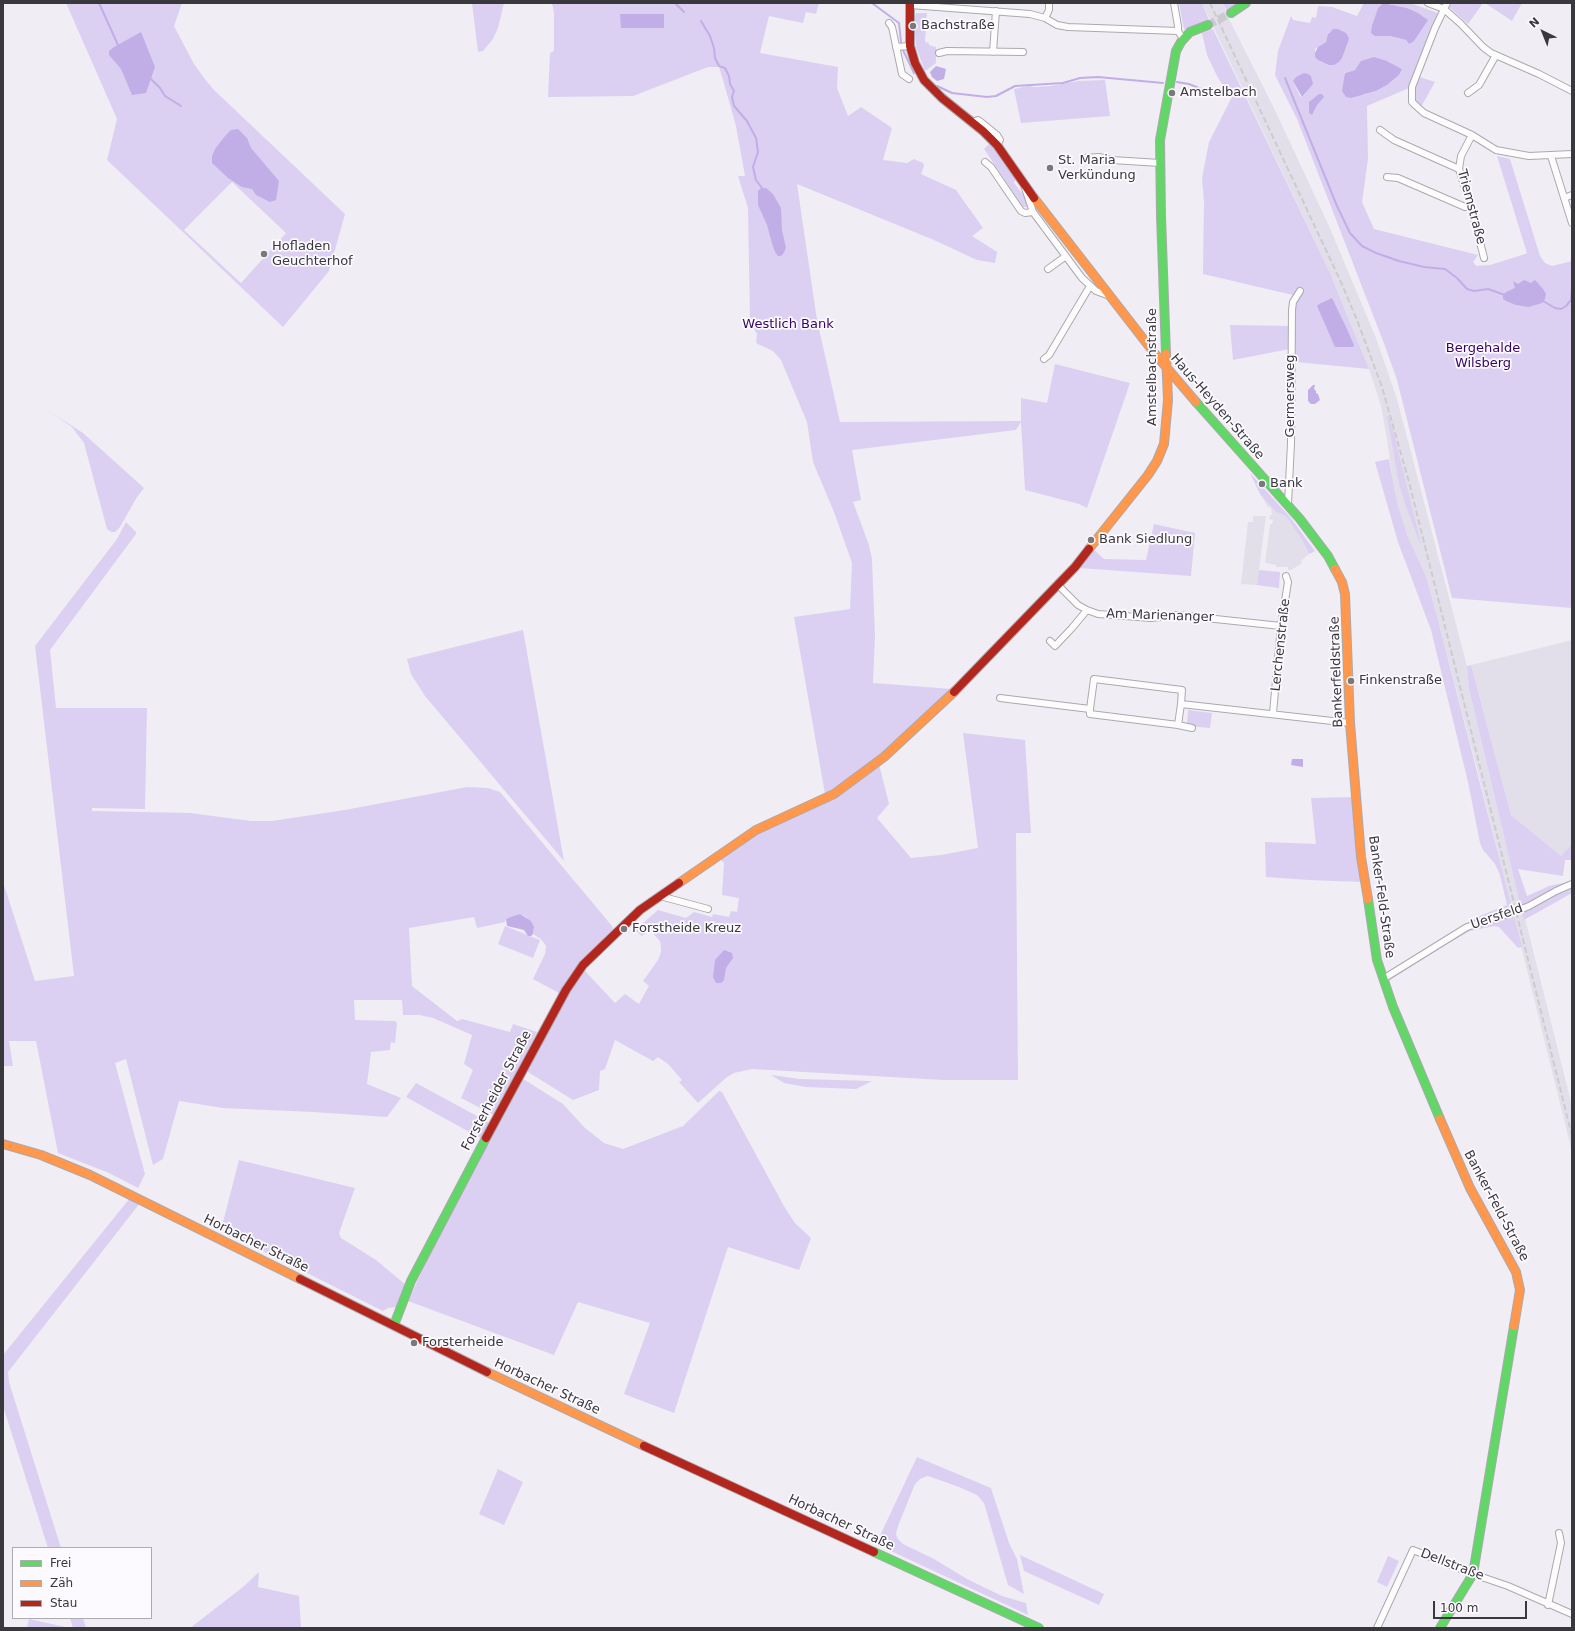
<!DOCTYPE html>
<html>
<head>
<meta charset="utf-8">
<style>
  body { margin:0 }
  #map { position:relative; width:1575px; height:1631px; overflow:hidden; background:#f0eef4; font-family:"DejaVu Sans",sans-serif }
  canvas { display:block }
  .frame { position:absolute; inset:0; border:4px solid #39383c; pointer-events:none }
  .legend { position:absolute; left:12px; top:1547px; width:140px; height:72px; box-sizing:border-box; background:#fcfafe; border:1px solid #aeacb0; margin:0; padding:5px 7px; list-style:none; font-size:12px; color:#39383c }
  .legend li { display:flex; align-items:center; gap:8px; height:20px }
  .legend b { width:20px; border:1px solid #aeacb0 }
  .north { position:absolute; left:1523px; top:12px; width:40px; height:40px; -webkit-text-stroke:3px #fcfafe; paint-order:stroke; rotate:317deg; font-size:11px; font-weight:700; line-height:16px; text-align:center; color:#39383c }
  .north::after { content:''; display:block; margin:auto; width:14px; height:18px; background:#39383c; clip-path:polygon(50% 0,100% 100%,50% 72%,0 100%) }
  .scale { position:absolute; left:1433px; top:1601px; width:94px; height:18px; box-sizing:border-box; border:2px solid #39383c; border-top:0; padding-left:5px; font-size:12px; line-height:14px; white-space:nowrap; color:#39383c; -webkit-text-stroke:3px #fcfafe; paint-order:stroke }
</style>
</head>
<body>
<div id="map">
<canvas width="1575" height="1631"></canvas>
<div class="frame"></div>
<ul class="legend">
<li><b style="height:5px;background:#63d668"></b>Frei</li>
<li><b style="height:5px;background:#ff974d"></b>Zäh</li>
<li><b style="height:5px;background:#b3261e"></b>Stau</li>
</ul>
<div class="north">N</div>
<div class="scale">100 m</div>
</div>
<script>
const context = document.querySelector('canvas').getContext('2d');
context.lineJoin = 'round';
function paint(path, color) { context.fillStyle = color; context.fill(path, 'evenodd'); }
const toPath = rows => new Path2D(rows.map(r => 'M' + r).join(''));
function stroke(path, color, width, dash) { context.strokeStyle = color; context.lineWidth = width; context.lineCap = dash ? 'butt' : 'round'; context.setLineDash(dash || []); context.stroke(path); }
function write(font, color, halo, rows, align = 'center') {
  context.font = font + ' "DejaVu Sans",sans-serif'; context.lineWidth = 3.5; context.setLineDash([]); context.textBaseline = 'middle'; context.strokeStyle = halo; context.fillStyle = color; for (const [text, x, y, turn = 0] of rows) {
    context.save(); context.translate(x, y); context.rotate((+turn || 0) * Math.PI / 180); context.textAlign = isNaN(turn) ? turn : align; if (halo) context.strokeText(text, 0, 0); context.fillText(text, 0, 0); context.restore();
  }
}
paint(toPath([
  [1202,3,1223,3,1228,17,1274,108,1329,226,1376,338,1397,399,1467,666,1469,689,1495,798,1572,1106,1572,1152,1479,776,1438,620,1426,576,1408,537,1396,501,1386,433,1381,406,1369,369,1330,273],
  [1260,494,1276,512,1286,516,1302,540,1309,554,1301,561,1302,563,1301,564,1291,570,1288,570,1288,567,1276,567,1276,565,1265,563,1270,524,1272,524,1273,520,1269,519,1270,515,1272,515,1271,508,1268,507],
  [1253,516,1266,516,1257,585,1241,584,1248,522,1253,522],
  [1572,640,1572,844,1561,856,1511,815,1471,665]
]), '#e2dfeb');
paint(toPath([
  [66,3,182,3,174,26,194,64,204,78,214,90,345,214,329,271,283,327,107,160,117,119],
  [232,182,286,233,241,283,184,230],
  [472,3,504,3,498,28,493,39,483,51,478,52],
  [551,3,819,3,816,14,806,12,803,23,769,16,760,53,838,67,837,88,848,116,861,107,892,128,883,160,907,163,914,159,923,163,924,166,921,174,956,190,983,228,972,236,997,252,995,263,977,260,934,240,797,184,817,320,840,422,1021,421,1021,398,1047,403,1055,364,1130,383,1087,508,1079,504,1025,490,1021,422,1016,430,852,450,861,500,853,502,869,545,872,559,875,635,873,683,952,689,936,706,877,758,825,794,794,617,850,609,852,563,834,512,813,462,807,422,781,360,773,351,756,343,757,334,750,322,748,208,738,176,745,176,736,126,723,80,719,67,708,67,633,96,548,97,550,53,554,51,554,14,553,7],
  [1179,3,1202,3,1209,20,1187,29,1184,29],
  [1223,3,1241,3,1227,12],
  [1364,3,1410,3,1438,13,1409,88,1367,106,1368,159,1362,202,1374,229,1478,255,1473,262,1476,266,1490,265,1525,254,1527,253,1497,156,1510,159,1540,256,1545,263,1552,266,1572,261,1572,608,1452,598,1397,380,1385,346,1297,119,1275,75,1278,51,1291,16,1293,20,1310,23,1312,17,1316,18,1318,6,1332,7,1357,16],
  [1383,3,1407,8,1424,17,1409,44,1406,40,1390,36,1375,36,1372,25,1378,8],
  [1338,29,1348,36,1315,57,1315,49,1326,42,1329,32],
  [1387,61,1402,69,1399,75,1387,85,1376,91,1363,95,1344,73],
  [1293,81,1306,93,1302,97,1300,96],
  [1452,3,1483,3,1468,24,1449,7],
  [1485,3,1522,3,1512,21],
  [916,13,927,13,925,42,929,43,929,45,936,47,936,63,925,71,916,47,914,20],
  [1213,29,1330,273,1369,369,1296,362,1295,348,1233,360,1230,325,1294,326,1294,306,1297,296,1203,274,1204,202,1202,178,1209,142,1233,95,1233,92,1225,88,1218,78,1207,55,1202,33],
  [1420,77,1435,82,1421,107,1415,99,1414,90],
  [1105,80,1110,116,1021,123,1014,89,1028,86,1036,87,1051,86,1078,81],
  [990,143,1012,171,1016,178,1014,183,1023,194,1029,207,1023,207,984,149],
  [49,411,83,433,144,488,137,497,120,527,115,532,111,532,107,529,84,443,72,427],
  [1387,416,1389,416,1396,442,1422,548,1406,507,1399,484],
  [1389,459,1397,503,1408,537,1426,576,1438,620,1522,947,1518,948,1499,927,1494,926,1470,931,1452,941,1387,982,1386,974,1477,917,1507,905,1500,875,1495,864,1483,850,1480,843,1468,782,1431,630,1398,542,1375,462],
  [1250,473,1290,517,1315,551,1309,554,1302,540,1286,516,1276,512,1260,494],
  [126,522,136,532,136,534,50,650,56,708,147,708,145,809,92,808,92,811,190,813,251,821,272,821,345,810,467,787,488,788,500,792,612,926,613,929,570,975,559,993,533,979,545,954,546,946,541,939,533,934,534,927,526,917,520,914,513,916,506,919,505,922,477,928,474,917,409,928,412,986,457,1021,462,1019,510,1032,513,1024,537,1032,494,1115,461,1098,473,1070,464,1064,472,1035,433,1018,419,1015,403,1015,402,1000,354,1000,355,1020,395,1021,397,1023,395,1043,391,1042,390,1050,371,1052,367,1084,401,1098,387,1117,313,1112,223,1108,179,1101,163,1159,153,1165,126,1059,115,1063,145,1174,138,1188,109,1173,58,1153,36,1041,9,1041,13,1066,3,1066,3,882,35,981,74,976,35,646,117,539],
  [1154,524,1195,533,1191,576,1079,568,1094,550,1104,559,1146,560],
  [1259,570,1280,572,1279,588,1257,585],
  [523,630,564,861,425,696,411,674,407,659],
  [1471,665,1511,815,1561,856,1572,844,1572,860,1565,860,1563,876,1518,869,1527,896,1549,886,1572,881,1572,893,1524,920,1469,689,1467,666],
  [1188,710,1212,713,1210,728,1187,726],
  [963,733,1025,740,1031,833,1016,833,1018,1080,943,1080,752,1069,734,1073,727,1077,698,1103,679,1082,682,1080,668,1064,658,1057,653,1061,615,1040,605,1069,600,1071,599,1090,573,1100,528,1072,526,1067,562,999,584,970,615,1003,625,994,639,1004,649,986,643,981,658,960,661,952,661,947,660,941,650,930,642,936,635,930,658,910,686,918,694,912,712,917,713,914,729,917,731,911,737,912,739,898,722,895,724,863,719,858,737,845,879,764,889,804,877,818,911,858,941,855,978,848],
  [1352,797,1361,882,1309,880,1266,877,1265,842,1316,844,1311,798],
  [505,926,540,940,533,958,498,944],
  [771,1075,800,1079,872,1081,856,1089,806,1087,784,1083],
  [520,1077,563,1104,585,1128,604,1143,623,1149,683,1126,719,1091,722,1092,785,1208,795,1223,811,1238,799,1270,728,1247,674,1413,624,1394,650,1323,578,1302,554,1355,408,1301,437,1239],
  [416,1083,488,1122,489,1123,482,1139,406,1097],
  [239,1160,355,1188,339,1233,341,1238,376,1260,406,1285,396,1307,388,1308,383,1311,221,1230],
  [130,1198,140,1203,8,1372,9,1382,61,1548,48,1548,3,1406,3,1355],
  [917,1457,991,1488,1009,1543,1017,1559,1024,1594,1008,1585,984,1503,977,1495,959,1487,931,1477,927,1476,920,1479,915,1484,898,1526,896,1534,898,1539,903,1544,934,1559,967,1579,1002,1596,1026,1603,1028,1615,876,1544],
  [498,1469,523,1482,504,1525,479,1514],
  [1020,1555,1104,1594,1099,1605,1024,1571],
  [1388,1556,1399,1561,1387,1587,1377,1582],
  [259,1572,258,1587,299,1596,301,1628,190,1628,243,1587],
  [70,1618,83,1618,86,1628,73,1628],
  [29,1619,70,1628,27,1628]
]), '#dbd0f1');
paint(toPath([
  [1383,3,1407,8,1418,13,1428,20,1414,41,1409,44,1406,40,1390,36,1375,36,1371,33,1372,25,1378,8],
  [620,14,664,14,664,28,621,28],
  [1333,29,1338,29,1346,33,1348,36,1349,39,1342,58,1339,62,1334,65,1329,65,1318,60,1315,57,1315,53,1318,47,1326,42,1328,34],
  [141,32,155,67,146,93,132,95,121,69,109,55,109,51,114,47],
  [1374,57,1387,61,1402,69,1399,75,1387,85,1376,91,1351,98,1346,97,1342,91,1345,73,1355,70,1361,61],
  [936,66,946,69,944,79,937,81,932,77,930,72],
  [1304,73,1308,74,1311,76,1313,84,1302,97,1293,81,1296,77],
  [1319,94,1322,94,1324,97,1317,105,1312,115,1309,113,1309,102],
  [238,129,247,138,251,148,279,181,276,200,270,202,256,195,252,189,242,187,228,178,212,163,212,156,215,149,225,136,231,130],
  [761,188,766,188,773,194,781,208,782,230,786,248,783,254,781,256,778,256,775,252,773,247,767,225,758,205,758,191],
  [1524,280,1531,283,1535,280,1543,289,1546,294,1545,299,1542,303,1529,307,1516,305,1506,301,1503,299,1503,295,1506,292,1515,288,1513,281,1518,284],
  [1332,298,1346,327,1354,345,1353,347,1335,347,1317,306,1319,304],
  [1313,385,1315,385,1314,389,1316,391,1316,393,1318,394,1320,400,1315,404,1311,404,1308,401,1308,390],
  [1292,759,1303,759,1303,767,1291,765],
  [520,914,531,921,534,927,533,934,531,936,528,936,524,930,507,926,506,919,513,916],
  [724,950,732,953,733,958,726,968,724,980,721,983,716,983,713,977,715,960]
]), '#c2aee6');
stroke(toPath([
  [99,3,118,45],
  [675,3,684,12],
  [872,3,899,23,901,42],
  [701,21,710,36,714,48,715,58,719,66,725,68,729,76,730,84,734,91,732,97,734,106,747,121,756,138,758,152,753,167,756,180,762,188],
  [903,50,914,73],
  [1285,78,1337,206,1350,233,1362,246,1376,253,1399,261,1424,267,1445,269,1457,278,1467,289,1474,291,1488,289,1505,295],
  [151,79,160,88,165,96,181,106],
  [1177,82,1189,84,1211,93,1223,94,1229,92],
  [937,86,952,93,987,97,996,96,1015,86,1063,83,1080,78,1098,77,1163,83],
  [1543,301,1555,308,1561,309,1566,306,1571,300,1572,287]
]), '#c2aee6', 2);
stroke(toPath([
  [1208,25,1231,13]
]), '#cbcacf', 8, [8, 4]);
const street = toPath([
  [1174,3,1178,26,1178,31,1183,39],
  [1428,3,1444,9,1461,24,1483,47,1491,53,1539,74,1572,91],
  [1447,3,1435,28,1412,87,1412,102,1424,113,1472,135,1496,150,1529,156,1572,154],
  [910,5,1030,14,1045,18,1057,25,1068,27,1178,31],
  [1045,18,1049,10,1049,3],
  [889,23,892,27,902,74,909,79],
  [896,47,910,46],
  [993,52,996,11],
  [939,53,947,51,1023,52],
  [1468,93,1479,85,1496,55],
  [972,122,978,120,981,122,997,135,1000,140,997,145],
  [1380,130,1394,140,1459,169],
  [1472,135,1461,156,1459,169,1471,206,1484,258],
  [1551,156,1572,223],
  [1083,158,1099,157,1112,160,1160,163],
  [985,162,991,167,1021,211,1025,213,1033,212],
  [1387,177,1398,178,1465,207,1471,206],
  [1025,188,1033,212,1082,278,1096,291,1107,295,1109,294],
  [1564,198,1572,195],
  [1048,269,1066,256],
  [1044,359,1049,355,1090,286],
  [1288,504,1291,443,1292,310,1293,302,1300,291],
  [1058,585,1078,605,1087,610,1098,614,1151,618,1178,615,1281,626],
  [1050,641,1055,646,1072,628,1087,610],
  [1000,698,1090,709,1090,714,1178,725,1181,704,1350,723],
  [1090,709,1094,679,1182,690,1181,704],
  [1273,713,1281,626,1288,582,1286,576],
  [1178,725,1192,728],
  [660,896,708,909],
  [1383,979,1467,927,1517,911,1529,906,1556,891,1572,884],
  [1548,1605,1561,1543,1559,1533],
  [1377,1628,1413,1550,1473,1574,1508,1586,1572,1614]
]);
const fast = toPath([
  [1231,13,1246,3],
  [1166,354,1161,216,1160,140,1176,51,1181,42,1190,32,1208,25],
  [1196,402,1300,519,1328,556,1335,569],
  [1368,899,1377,960,1393,1007,1440,1119],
  [394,1325,411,1281,486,1138],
  [874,1552,1039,1628],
  [1440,1628,1473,1574,1514,1326]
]);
const slow = toPath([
  [1034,198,1155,354,1196,402],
  [1089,549,1148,475,1157,461,1164,444,1168,400,1166,354],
  [1335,569,1342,582,1345,594,1350,723,1361,857,1368,899],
  [679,883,756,830,834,794,884,757,954,692],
  [1440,1119,1470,1188,1516,1272,1520,1290,1514,1326],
  [3,1144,41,1155,90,1175,300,1279],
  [487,1372,644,1446]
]);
const jam = toPath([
  [910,3,910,46,915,63,924,80,942,98,983,131,997,145,1034,198],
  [954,692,1075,567,1089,549],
  [486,1138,566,990,583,965,640,910,679,883],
  [300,1279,487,1372],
  [644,1446,874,1552]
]);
stroke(street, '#aba9ae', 8);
stroke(fast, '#aba9ae', 10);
stroke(slow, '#aba9ae', 10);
stroke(jam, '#aba9ae', 10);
stroke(street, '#fdfcfd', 6);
stroke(fast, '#63d668', 8);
stroke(slow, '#ff974d', 8);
stroke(jam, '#b3261e', 8);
stroke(toPath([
  [1210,3,1340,280,1357,320,1382,387,1409,482,1572,1136]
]), '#cccccd', 2, [6, 3]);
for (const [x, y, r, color] of [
  [913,26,4,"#79787c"],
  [1172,93,4,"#79787c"],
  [1050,168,4,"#79787c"],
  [264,254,4,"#79787c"],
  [1262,484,4,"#79787c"],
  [1091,540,4,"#79787c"],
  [1351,681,4,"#79787c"],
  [624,929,4,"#79787c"],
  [414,1343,4,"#79787c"]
]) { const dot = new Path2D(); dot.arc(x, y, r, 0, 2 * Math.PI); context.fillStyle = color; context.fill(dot); stroke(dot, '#fcfafe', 1.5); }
write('13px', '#39383c', '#fcfafe', [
  ["Bachstraße",921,26],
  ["Amstelbach",1180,93],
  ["St. Maria",1058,161],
  ["Verkündung",1058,176],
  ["Hofladen",272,247],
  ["Geuchterhof",272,262],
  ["Bank",1270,484],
  ["Bank Siedlung",1099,540],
  ["Finkenstraße",1359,681],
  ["Forstheide Kreuz",632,929],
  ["Forsterheide",422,1343]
], 'left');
write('13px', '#39383c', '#fcfafe', [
  ["Triemstraße",1471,207,75],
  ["Amstelbachstraße",1153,367,-90],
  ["Germersweg",1291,396,-90],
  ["Haus-Heyden-Straße",1217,407,49],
  ["Am Marienanger",1160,616,2],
  ["Lerchenstraße",1281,645,-84],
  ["Bankerfeldstraße",1337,672,-92],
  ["Banker-Feld-Straße",1381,897,82],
  ["Uersfeld",1497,917,-19],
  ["Forsterheider Straße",497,1091,-62],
  ["Banker-Feld-Straße",1496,1206,62],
  ["Horbacher Straße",256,1244,26],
  ["Horbacher Straße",547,1387,25],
  ["Horbacher Straße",841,1523,25],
  ["Dellstraße",1452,1565,21]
]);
write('13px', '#370364', '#fcfafe', [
  ["Westlich Bank",788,325],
  ["Bergehalde",1483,349],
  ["Wilsberg",1483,364]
]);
</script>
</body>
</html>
